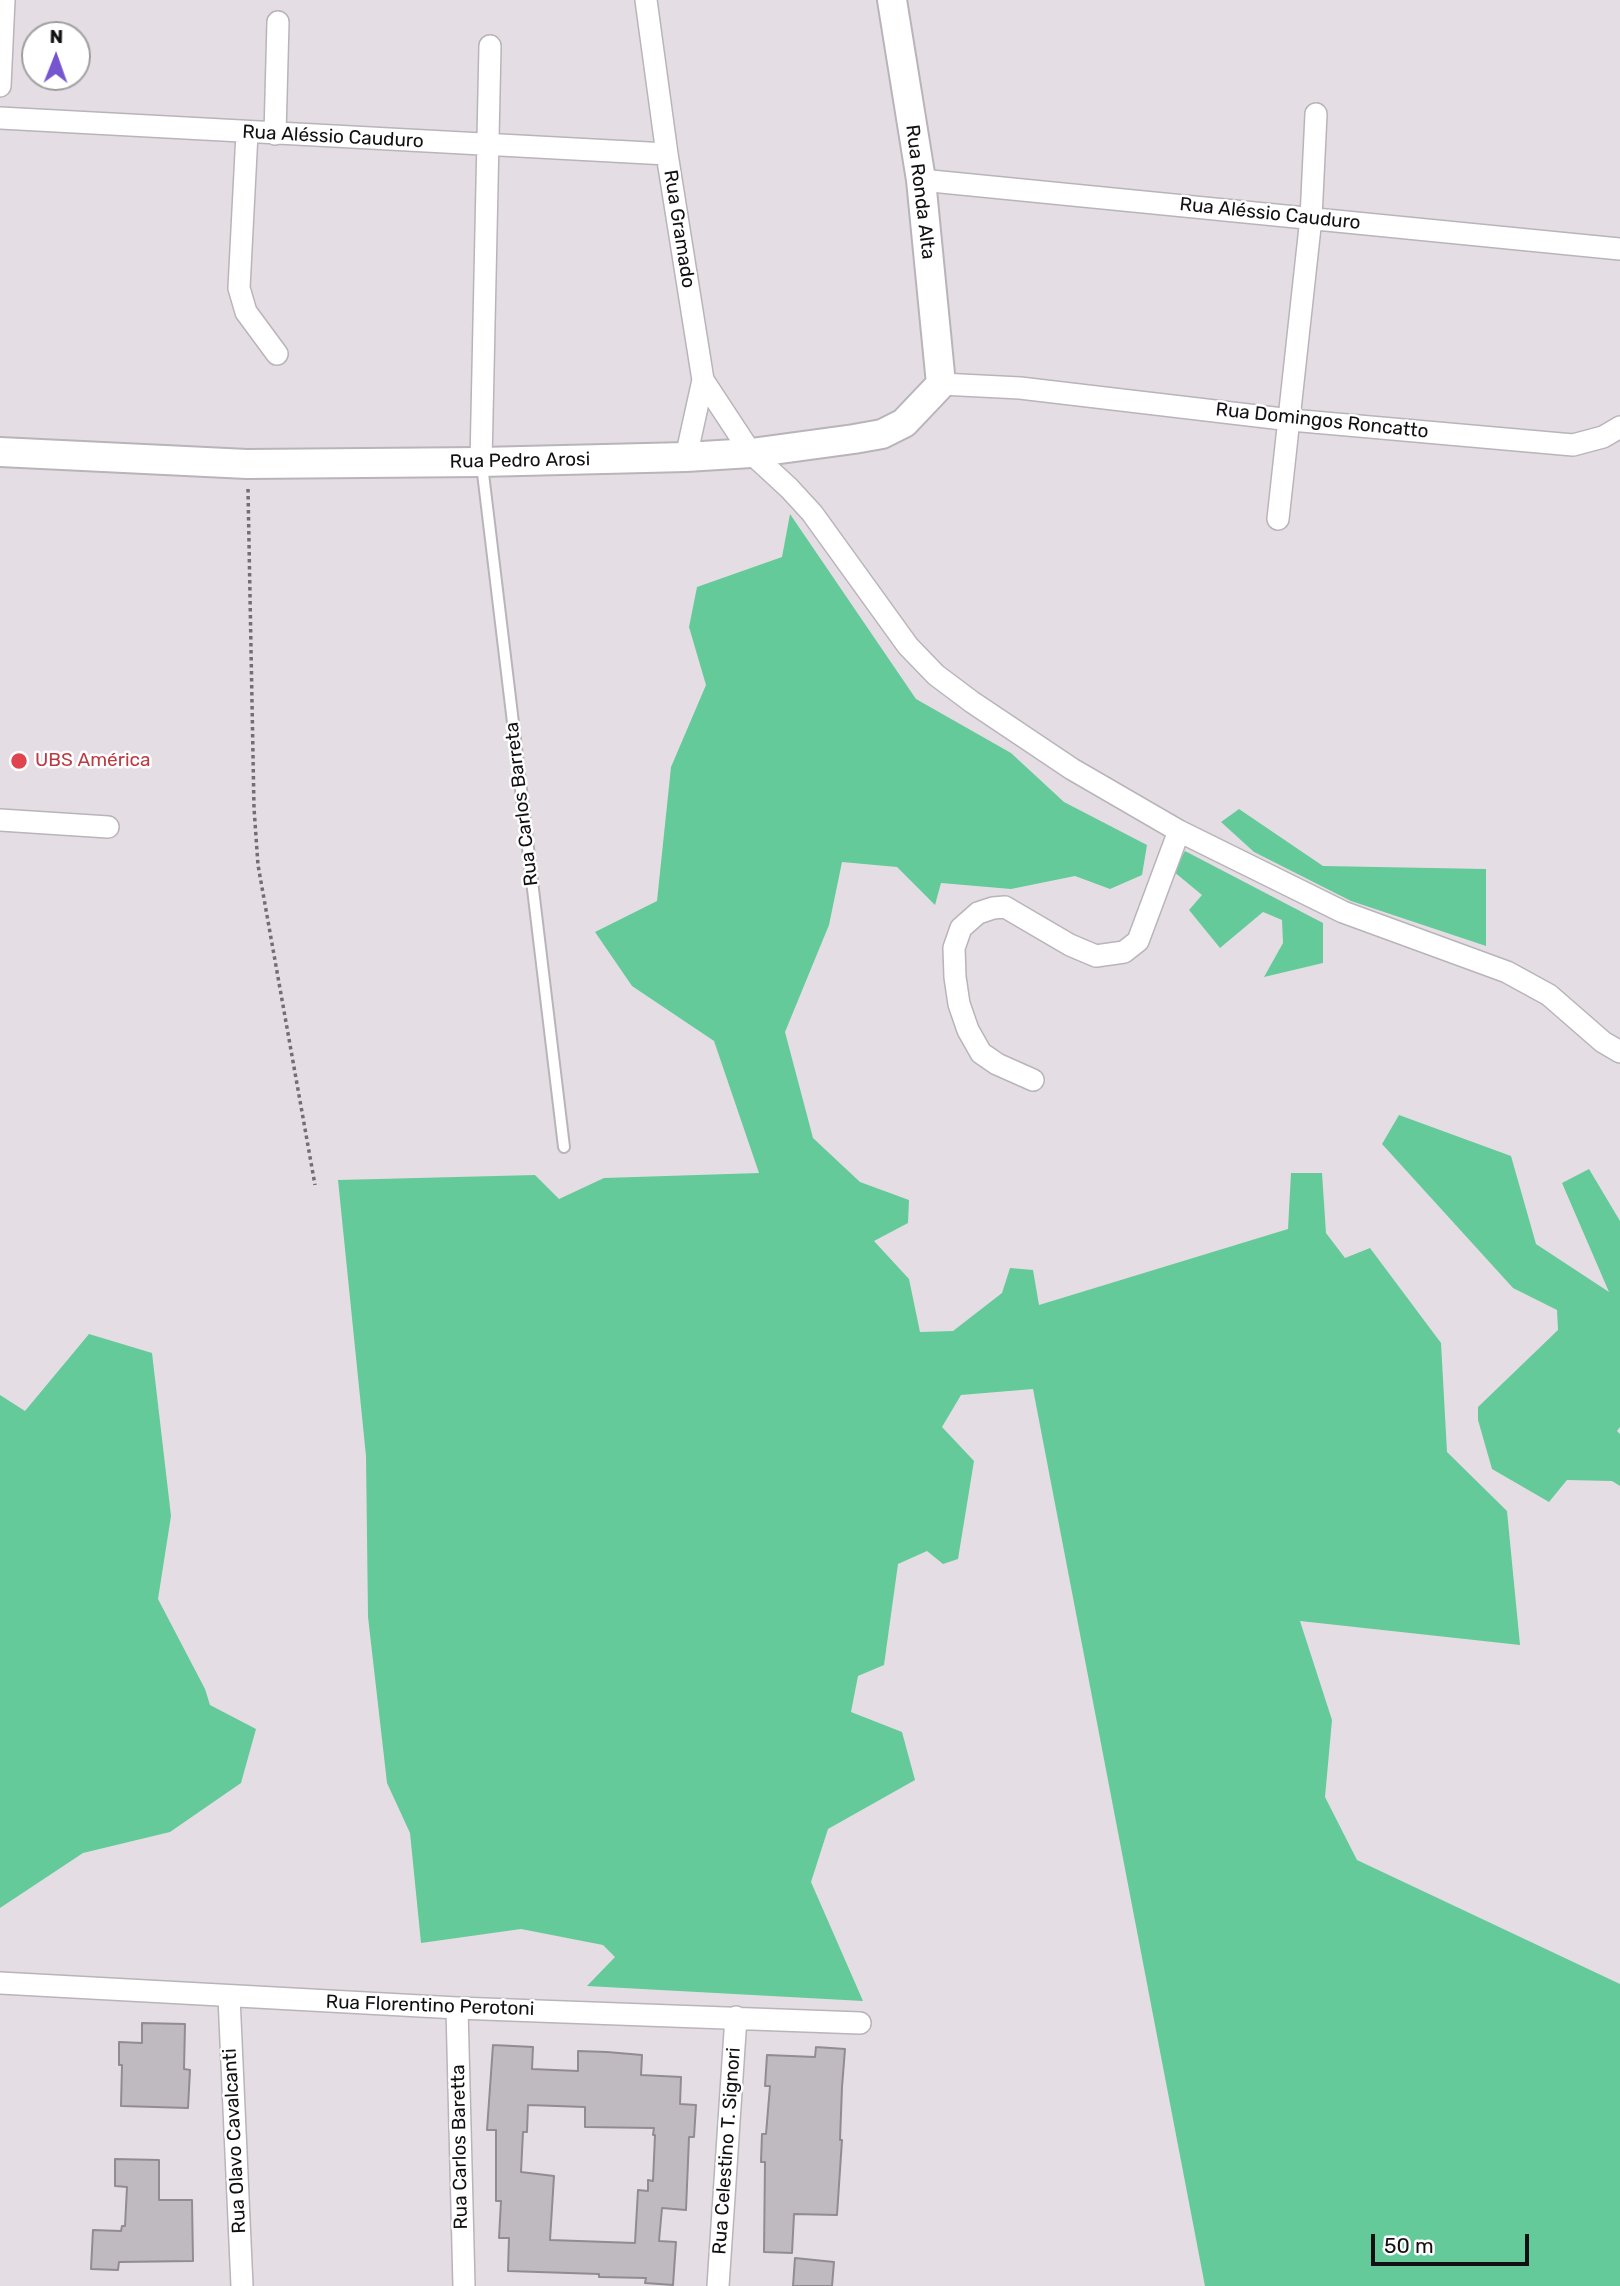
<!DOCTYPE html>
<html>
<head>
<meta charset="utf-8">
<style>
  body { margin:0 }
  #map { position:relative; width:1620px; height:2286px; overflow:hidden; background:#e4dee4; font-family:Rubik,sans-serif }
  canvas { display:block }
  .north { position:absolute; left:21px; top:21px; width:70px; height:70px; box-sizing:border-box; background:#fff; border:2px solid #a09fa0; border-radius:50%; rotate:1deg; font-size:19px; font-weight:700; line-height:28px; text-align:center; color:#121012 }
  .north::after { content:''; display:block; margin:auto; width:24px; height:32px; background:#7556d0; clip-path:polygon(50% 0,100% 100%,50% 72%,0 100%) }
  .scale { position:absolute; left:1371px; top:2234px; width:158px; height:32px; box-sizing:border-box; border:4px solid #121012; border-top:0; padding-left:9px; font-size:21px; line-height:24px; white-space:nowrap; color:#121012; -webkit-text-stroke:5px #fff; paint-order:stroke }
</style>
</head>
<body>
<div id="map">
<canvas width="1620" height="2286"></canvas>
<div class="north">N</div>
<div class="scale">50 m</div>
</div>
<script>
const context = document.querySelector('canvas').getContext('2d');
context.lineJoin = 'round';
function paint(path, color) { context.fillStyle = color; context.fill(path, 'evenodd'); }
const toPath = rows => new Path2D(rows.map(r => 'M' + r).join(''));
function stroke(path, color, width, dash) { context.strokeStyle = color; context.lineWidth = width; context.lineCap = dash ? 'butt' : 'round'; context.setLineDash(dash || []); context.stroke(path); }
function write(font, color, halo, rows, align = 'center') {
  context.font = font + ' Rubik,sans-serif'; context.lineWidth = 5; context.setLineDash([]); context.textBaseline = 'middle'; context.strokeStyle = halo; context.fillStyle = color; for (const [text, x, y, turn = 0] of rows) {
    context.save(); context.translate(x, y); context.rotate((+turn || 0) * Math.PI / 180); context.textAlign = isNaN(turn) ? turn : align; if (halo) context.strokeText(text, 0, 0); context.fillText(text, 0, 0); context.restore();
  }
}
paint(toPath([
  [790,514,916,699,1011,753,1064,802,1147,845,1142,875,1110,889,1075,876,1011,889,941,883,935,905,897,867,842,862,829,925,785,1032,813,1138,860,1182,909,1200,908,1223,874,1241,909,1279,920,1332,953,1331,1002,1293,1010,1268,1033,1270,1039,1305,1288,1229,1291,1173,1322,1173,1326,1233,1345,1258,1370,1248,1441,1343,1447,1452,1507,1511,1520,1645,1300,1621,1332,1720,1325,1797,1357,1860,1620,1984,1620,2286,1205,2286,1033,1389,961,1395,942,1427,974,1461,958,1559,943,1564,927,1551,898,1564,884,1665,858,1676,851,1712,902,1732,915,1780,828,1829,811,1882,863,2001,587,1986,615,1957,603,1945,521,1929,421,1943,410,1833,387,1783,368,1617,366,1456,338,1180,535,1175,559,1199,604,1178,759,1173,714,1041,632,986,595,932,657,901,671,767,706,685,689,627,697,587,782,557],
  [1239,809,1323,866,1486,869,1486,946,1351,901,1254,852,1221,822],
  [1185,851,1323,923,1323,963,1264,977,1283,943,1282,920,1263,912,1220,948,1189,910,1202,895,1173,871],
  [1399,1115,1511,1156,1536,1244,1609,1292,1562,1183,1589,1169,1620,1221,1620,1427,1617,1431,1620,1434,1620,1486,1612,1481,1567,1480,1549,1502,1492,1469,1478,1420,1478,1407,1558,1330,1557,1310,1513,1288,1382,1144],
  [89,1334,152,1353,171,1516,158,1599,205,1689,210,1705,256,1729,241,1783,170,1832,83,1853,0,1908,0,1395,25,1411]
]), '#65ca99');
const building = toPath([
  [142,2023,185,2024,184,2069,190,2070,188,2108,121,2106,122,2065,119,2065,119,2042,142,2043,142,2023],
  [493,2045,533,2047,532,2069,578,2071,578,2051,607,2052,642,2055,641,2075,681,2077,680,2104,696,2105,694,2137,689,2137,686,2210,662,2208,659,2241,676,2242,673,2285,645,2283,646,2278,599,2277,599,2274,508,2271,509,2238,499,2238,501,2201,496,2201,496,2130,487,2130,493,2045],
  [528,2105,585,2107,585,2127,654,2128,653,2135,655,2135,653,2181,648,2180,648,2191,638,2190,635,2243,550,2240,554,2176,521,2172,523,2132,527,2132,528,2105],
  [816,2047,845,2049,842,2087,840,2140,842,2140,837,2215,794,2214,792,2253,764,2252,765,2162,761,2162,762,2134,766,2134,770,2086,765,2086,767,2055,815,2057,816,2047],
  [115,2159,159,2160,159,2200,192,2200,193,2261,119,2262,118,2270,91,2269,93,2230,121,2231,122,2226,125,2226,127,2187,115,2186,115,2159],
  [795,2258,834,2262,832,2286,793,2286,795,2258]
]);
paint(building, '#bfbabf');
stroke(building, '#918c91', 2);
const service = toPath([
  [482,465,564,1147]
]);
const minor = toPath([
  [646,0,667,154,703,380,686,457],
  [0,86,4,0],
  [0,118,667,154],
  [247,133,239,288,246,312,277,354],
  [275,134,278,22],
  [921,180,1620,249],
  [703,380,751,453,789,488,812,513,908,646,936,675,972,702,1072,769,1179,831,1343,912,1507,972,1549,995,1603,1042,1620,1052],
  [941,384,1020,388,1291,420,1573,445,1603,437,1620,427],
  [481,462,490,46],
  [1278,519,1311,218,1316,114],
  [0,820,108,827],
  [1033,1080,997,1064,981,1053,968,1030,959,1004,955,977,954,948,961,928,978,913,993,908,1005,907,1070,945,1096,956,1124,952,1138,941,1179,831],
  [0,1983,457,2008,860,2023],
  [229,1997,242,2286],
  [457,2008,464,2286],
  [718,2286,736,2017]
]);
const tertiary = toPath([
  [0,452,247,464,481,462,686,457,751,453,854,439,882,434,904,423,941,384,921,180,892,0]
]);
stroke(service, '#b9b4b9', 14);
stroke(minor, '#b9b4b9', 24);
stroke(tertiary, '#b9b4b9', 32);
stroke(toPath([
  [248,489,254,808,258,865,315,1185]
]), '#726e72', 3.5, [3.5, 3.5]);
stroke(service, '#fff', 10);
stroke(minor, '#fff', 21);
stroke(tertiary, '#fff', 28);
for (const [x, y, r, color] of [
  [19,761,9,"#e0444e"]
]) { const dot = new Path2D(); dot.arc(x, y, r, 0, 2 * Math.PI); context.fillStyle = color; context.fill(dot); stroke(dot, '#fff', 2.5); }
write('19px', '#121012', '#fff', [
  ["Rua Aléssio Cauduro",333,137,3],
  ["Rua Ronda Alta",920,192,83],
  ["Rua Aléssio Cauduro",1270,214,6],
  ["Rua Gramado",679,229,81],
  ["Rua Domingos Roncatto",1322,421,6],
  ["Rua Pedro Arosi",520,461,-1],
  ["Rua Carlos Barreta",522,804,-97],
  ["Rua Florentino Perotoni",430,2006,2],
  ["Rua Olavo Cavalcanti",235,2141,-93],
  ["Rua Carlos Baretta",460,2147,-91],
  ["Rua Celestino T. Signori",727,2151,-86]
]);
write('19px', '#be3a42', '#fff', [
  ["UBS América",35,761]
], 'left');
</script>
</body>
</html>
